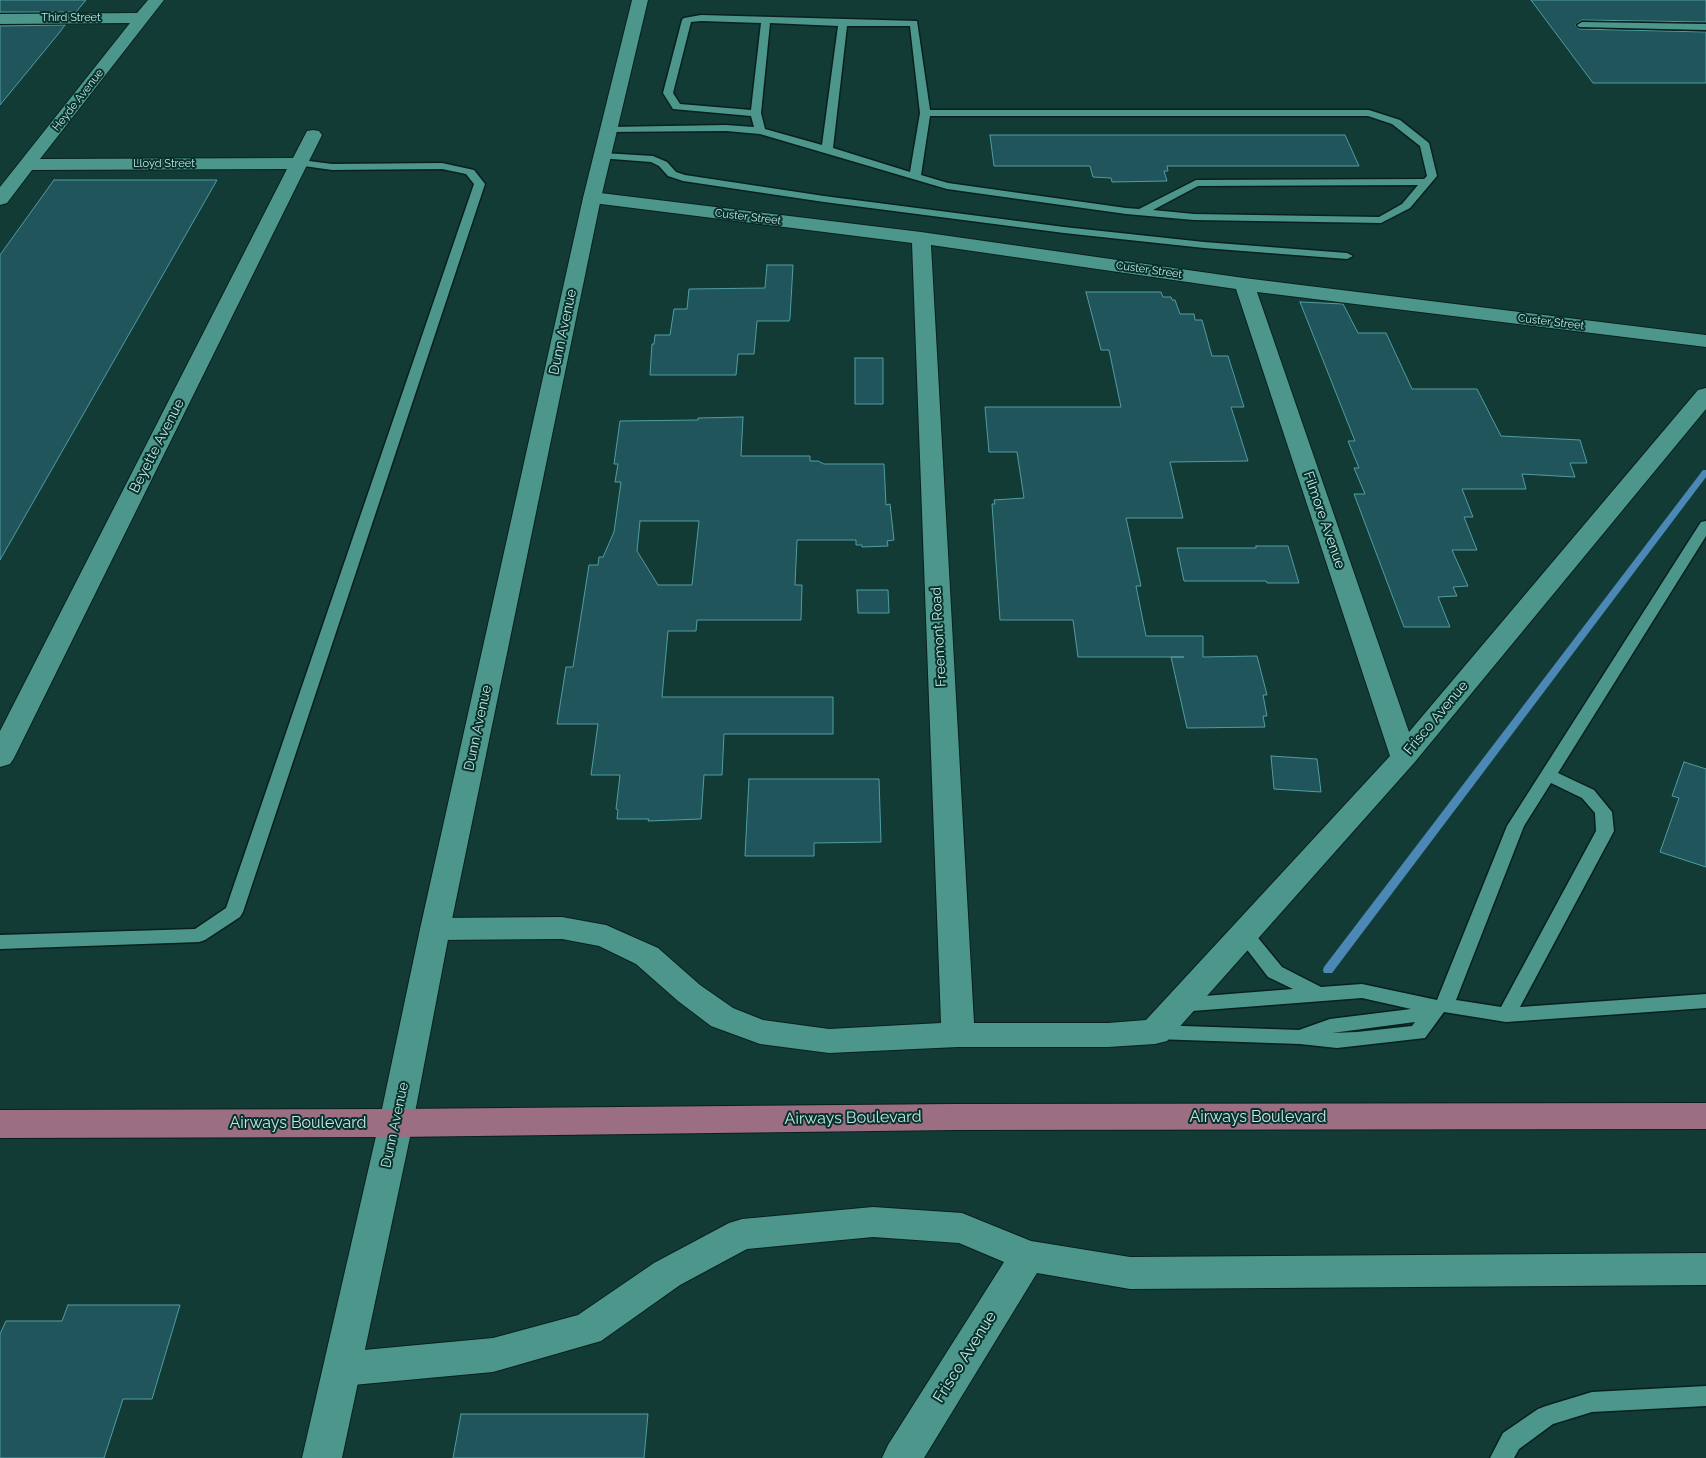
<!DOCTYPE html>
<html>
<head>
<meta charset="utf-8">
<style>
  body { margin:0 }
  canvas { display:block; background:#133b36 }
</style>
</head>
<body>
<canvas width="1706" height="1458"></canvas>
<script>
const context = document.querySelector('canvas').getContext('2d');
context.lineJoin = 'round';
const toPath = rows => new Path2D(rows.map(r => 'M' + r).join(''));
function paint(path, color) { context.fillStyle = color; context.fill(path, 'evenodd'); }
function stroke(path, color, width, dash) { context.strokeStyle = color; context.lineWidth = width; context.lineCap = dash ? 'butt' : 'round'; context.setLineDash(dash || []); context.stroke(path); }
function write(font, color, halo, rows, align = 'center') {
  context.font = font + ' Raleway,sans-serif'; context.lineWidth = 4; context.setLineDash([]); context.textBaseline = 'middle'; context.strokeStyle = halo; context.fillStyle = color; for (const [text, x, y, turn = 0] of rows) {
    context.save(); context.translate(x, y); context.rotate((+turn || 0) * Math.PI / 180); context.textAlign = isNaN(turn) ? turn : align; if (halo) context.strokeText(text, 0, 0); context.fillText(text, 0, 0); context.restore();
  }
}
paint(toPath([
  [1703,470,1706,470,1706,477,1332,973,1324,973,1323,970,1324,967,1703,470]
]), '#4b88b6');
const building = toPath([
  [0,0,86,0,76,12,0,12,0,0],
  [1531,0,1706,0,1706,22,1582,20,1575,25,1579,29,1706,32,1706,83,1593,83,1531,0],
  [65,25,59,33,0,105,0,26,65,25],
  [990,135,1345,135,1359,166,1167,166,1168,171,1164,171,1167,181,1112,182,1111,178,1093,177,1090,166,994,166,990,135],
  [54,180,217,180,0,560,0,255,54,180],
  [767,265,793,265,790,318,789,321,757,321,754,354,738,354,736,375,650,375,652,344,654,344,655,335,670,335,674,309,687,309,689,289,765,288,767,265],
  [1086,292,1161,292,1163,297,1171,297,1172,300,1175,300,1180,314,1194,314,1195,320,1202,320,1212,356,1228,356,1244,407,1231,407,1248,461,1170,462,1183,518,1126,518,1141,586,1136,586,1146,636,1203,636,1203,657,1257,656,1267,695,1263,695,1267,716,1263,716,1265,727,1187,728,1171,657,1184,657,1078,657,1073,620,1000,620,992,504,995,504,994,500,1024,498,1017,452,989,452,985,407,1121,407,1109,350,1101,350,1086,292],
  [1300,302,1343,304,1358,333,1386,333,1412,389,1477,389,1501,436,1580,440,1587,463,1570,463,1575,477,1522,474,1526,489,1462,489,1473,517,1464,517,1477,550,1452,550,1468,586,1453,587,1457,596,1438,597,1450,627,1404,627,1354,494,1365,494,1354,468,1359,468,1348,441,1355,441,1300,302],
  [855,358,883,358,883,404,855,404,855,358],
  [743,417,741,456,810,456,810,461,818,461,824,464,884,464,886,505,890,504,894,540,887,541,888,546,862,547,862,545,856,545,856,540,797,540,795,585,802,585,801,620,697,620,696,631,668,631,662,697,833,697,833,734,724,734,722,775,704,775,701,819,648,821,649,819,617,819,618,810,616,809,620,775,591,775,598,724,557,724,566,667,573,667,589,565,598,565,599,557,603,557,614,532,621,482,615,482,618,464,614,464,620,421,698,420,698,418,743,417],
  [640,521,699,521,692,585,658,585,637,551,640,521],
  [1256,546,1288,546,1299,583,1267,583,1266,581,1184,581,1177,548,1256,548,1256,546],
  [857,590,888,590,889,613,858,613,857,590],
  [1271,756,1317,759,1321,792,1274,789,1271,756],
  [1684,762,1706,769,1706,867,1660,852,1679,798,1672,796,1684,762],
  [749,779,879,779,881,842,814,843,814,856,745,856,749,779],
  [68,1305,180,1305,152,1399,123,1399,104,1458,0,1458,0,1334,6,1321,62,1321,68,1305],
  [461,1414,648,1414,644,1458,453,1458,461,1414]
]);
paint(building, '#20565b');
stroke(building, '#509ca3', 1);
const service = toPath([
  [701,15,917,21,930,110,1369,110,1400,120,1429,143,1437,176,1410,208,1381,223,1194,220,1126,214,947,189,760,134,726,131,605,132,604,130,605,128,609,127,726,125,754,127,751,116,673,109,663,93,682,20,684,18,701,15],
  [701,21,761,23,751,110,680,104,673,93,691,22,701,21],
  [770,23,838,26,822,145,765,129,761,113,770,23],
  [847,26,910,26,920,113,910,172,833,148,847,26],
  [930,116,1368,116,1392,124,1420,146,1427,176,1424,179,1196,180,1139,209,1126,208,948,183,921,175,930,116],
  [1418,185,1402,204,1379,217,1194,214,1153,210,1198,186,1418,185],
  [1582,22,1706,24,1706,30,1579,27,1577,25,1582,22],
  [603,153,653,156,667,162,676,172,685,175,824,196,1064,227,1204,242,1347,253,1353,256,1347,259,1204,248,1064,233,824,202,683,181,668,176,659,166,651,162,599,158,598,156,603,153],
  [301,160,332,164,442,163,474,170,485,184,243,912,240,917,205,940,199,942,0,949,0,935,195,929,226,908,474,184,466,174,442,169,332,170,297,165,296,163,297,161,301,160],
  [1706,521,1706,536,1558,773,1594,790,1612,812,1614,831,1520,1007,1706,994,1706,1008,1506,1022,1444,1012,1425,1038,1337,1048,1300,1044,1155,1039,1148,1037,1145,1032,1148,1027,1155,1025,1299,1030,1330,1019,1411,1009,1362,998,1179,1012,1172,1010,1170,1005,1172,1000,1179,998,1293,989,1268,977,1238,938,1235,933,1238,928,1244,926,1250,928,1282,967,1321,987,1362,984,1437,1000,1507,826,1699,525,1701,522,1706,521],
  [1551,783,1582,798,1595,813,1596,831,1501,1007,1456,1000,1524,826,1551,783],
  [1415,1022,1412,1026,1357,1032,1332,1033,1415,1022],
  [1706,1386,1706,1406,1592,1412,1553,1424,1519,1449,1514,1458,1490,1458,1503,1433,1538,1409,1546,1406,1592,1392,1706,1386]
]);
const minor = toPath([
  [148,0,164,0,40,159,293,158,307,131,313,130,319,131,322,135,309,161,310,163,306,167,14,758,10,764,0,767,0,731,287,169,32,170,7,203,0,205,0,187,130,23,0,24,0,14,137,13,148,0],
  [592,192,921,232,1244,278,1706,335,1706,347,1257,292,1409,732,1698,390,1706,388,1706,409,1414,763,1167,1041,1155,1044,1108,1047,958,1047,829,1053,760,1044,711,1026,678,1001,636,964,599,946,562,939,435,940,424,937,420,929,424,921,435,918,562,917,606,925,658,948,700,985,733,1008,763,1020,829,1029,941,1023,912,243,585,202,583,198,585,194,592,192],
  [931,245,1236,289,1390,756,1146,1020,1108,1023,974,1023,931,245],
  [873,1207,962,1213,1031,1241,1130,1257,1706,1253,1706,1285,1130,1289,1037,1273,924,1458,882,1458,888,1445,1004,1262,959,1243,873,1237,747,1249,680,1285,601,1341,493,1372,342,1386,329,1381,323,1369,329,1357,342,1352,493,1338,578,1315,654,1263,729,1223,742,1219,873,1207]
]);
const tertiary = toPath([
  [396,1109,408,1113,413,1123,342,1458,302,1458,379,1123,384,1113,396,1109]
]);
const secondary = toPath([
  [632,0,648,0,601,198,450,929,413,1123,408,1133,396,1137,384,1133,379,1123,420,929,583,198,632,0]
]);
const primary = toPath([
  [1706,1103,1706,1129,954,1130,396,1137,0,1138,0,1110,396,1109,954,1104,1706,1103]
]);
stroke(service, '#08201d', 3);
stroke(minor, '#08201d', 2);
stroke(tertiary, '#08201d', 2);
stroke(secondary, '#08201d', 2);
stroke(primary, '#08201d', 2);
paint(service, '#4c968b');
paint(minor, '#4c968b');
paint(tertiary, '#4c968b');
paint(secondary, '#4c968b');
paint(primary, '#9b6e81');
write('11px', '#c4e7e1', '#07312c', [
  ["Third Street",71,18],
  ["Heyde Avenue",78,100,-52],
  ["Lloyd Street",164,164],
  ["Custer Street",748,217,7],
  ["Custer Street",1149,270,8],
  ["Custer Street",1551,322,7]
]);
write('14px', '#c4e7e1', '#07312c', [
  ["Dunn Avenue",563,332,-78],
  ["Beyette Avenue",157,446,-63],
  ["Filmore Avenue",1324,520,71],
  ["Freemont Road",939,637,-93],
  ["Frisco Avenue",1436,718,-50],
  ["Dunn Avenue",478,728,-78],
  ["Dunn Avenue",395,1125,-78]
]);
write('16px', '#c4e7e1', '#07312c', [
  ["Airways Boulevard",1258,1117],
  ["Airways Boulevard",853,1118,-1],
  ["Airways Boulevard",298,1123],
  ["Frisco Avenue",965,1357,-58]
]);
</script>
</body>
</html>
